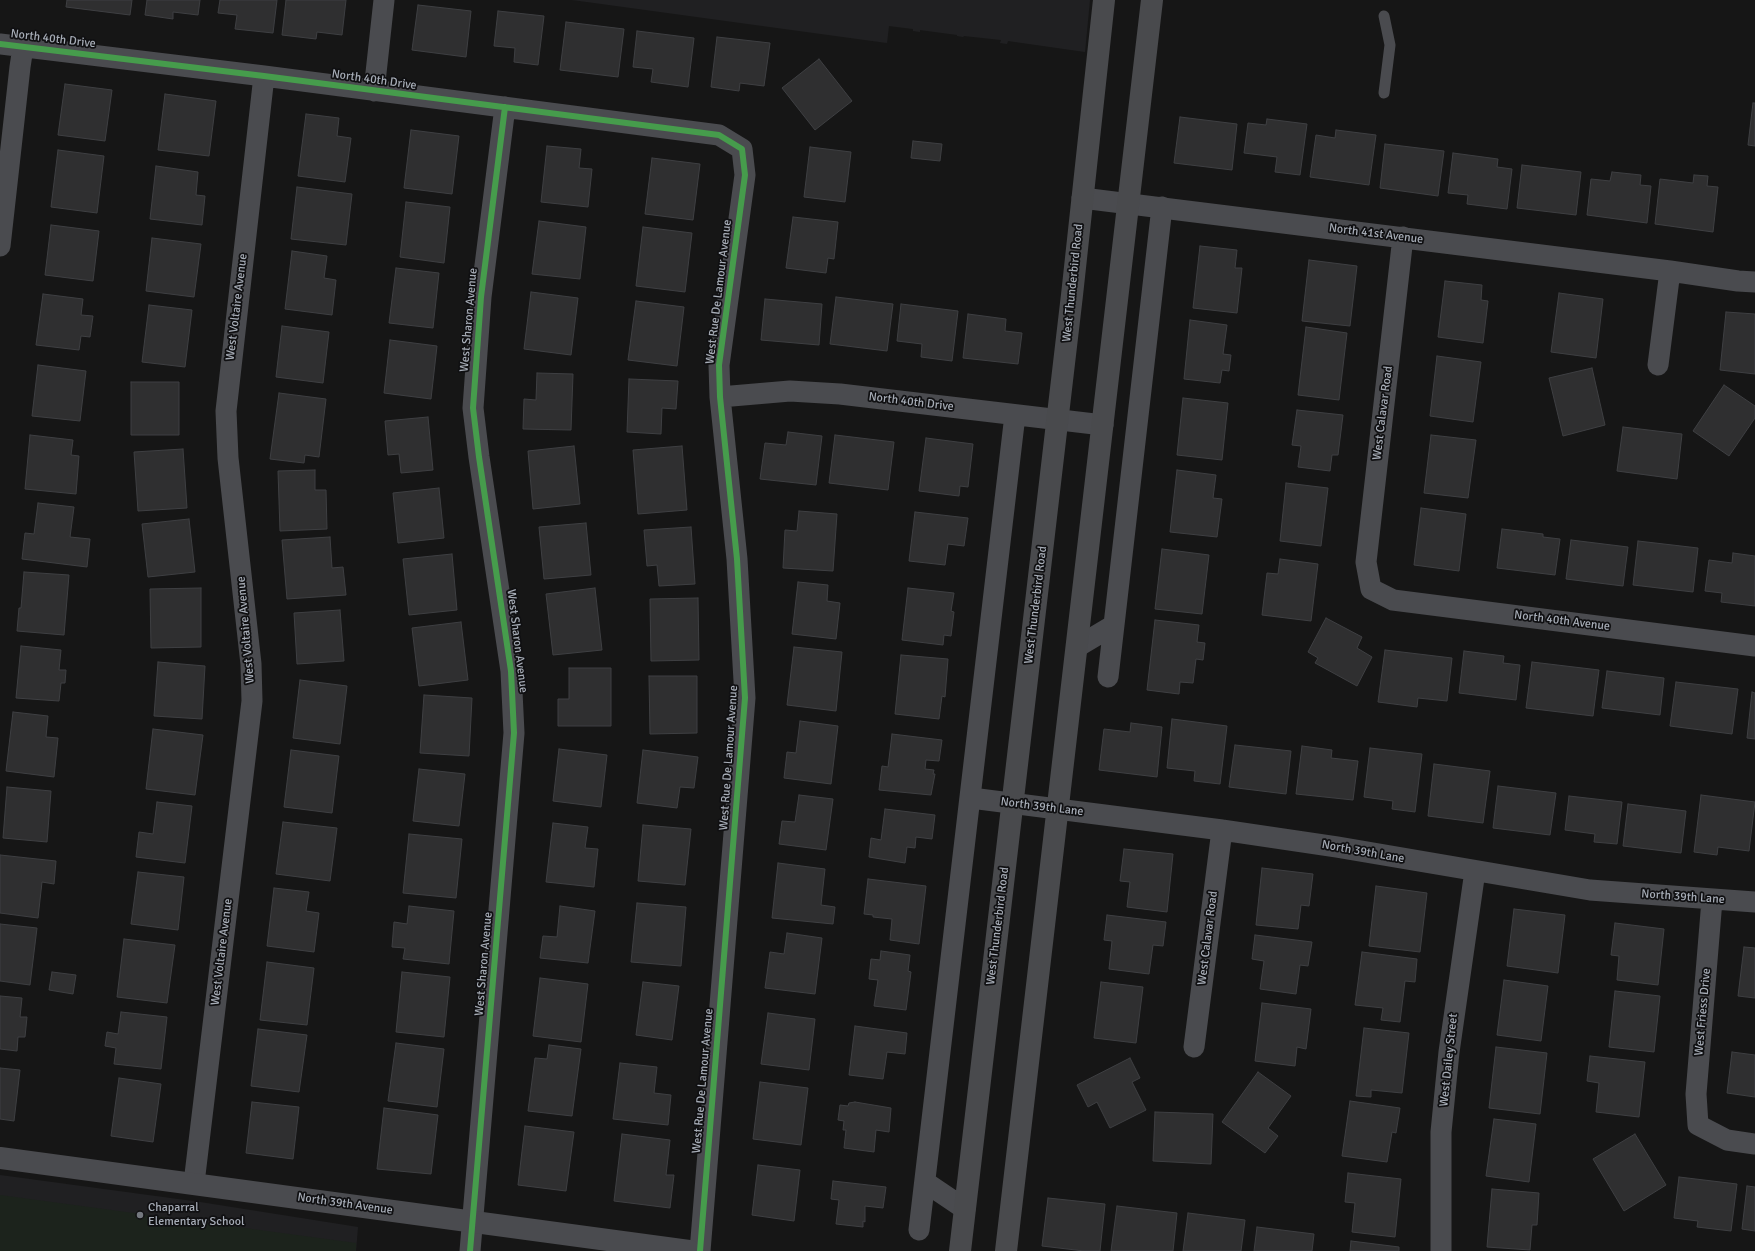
<!DOCTYPE html>
<html>
<head>
<meta charset="utf-8">
<style>
  body { margin:0 }
  canvas { display:block; background:#161616 }
</style>
</head>
<body>
<canvas width="1755" height="1251"></canvas>
<script>
const context = document.querySelector('canvas').getContext('2d');
context.lineJoin = 'round';
function paint(path, color) { context.fillStyle = color; context.fill(path, 'evenodd'); }
const toPath = rows => new Path2D(rows.map(r => 'M' + r).join(''));
function stroke(path, color, width, dash) { context.strokeStyle = color; context.lineWidth = width; context.lineCap = dash ? 'butt' : 'round'; context.setLineDash(dash || []); context.stroke(path); }
function write(font, color, halo, rows, align = 'center') {
  context.font = font + ' Signika,sans-serif'; context.lineWidth = 3.5; context.setLineDash([]); context.textBaseline = 'middle'; context.strokeStyle = halo; context.fillStyle = color; for (const [text, x, y, turn = 0] of rows) {
    context.save(); context.translate(x, y); context.rotate((+turn || 0) * Math.PI / 180); context.textAlign = isNaN(turn) ? turn : align; if (halo) context.strokeText(text, 0, 0); context.fillText(text, 0, 0); context.restore();
  }
}
paint(toPath([
  [572,0,1090,0,1085,52,1008,41,1007,44,1000,43,1001,40,964,36,963,37,957,36,957,35,920,30,920,32,913,31,913,29,889,26,887,43],
  [0,1175,200,1202,358,1227,356,1251,0,1251]
]), '#202022');
paint(toPath([
  [0,1195,356,1243,356,1251,0,1251]
]), '#1c231c');
const building = toPath([
  [67,0,132,0,130,15,66,7,67,0],
  [147,0,200,0,198,15,173,12,173,19,145,15,147,0],
  [220,0,277,0,273,33,235,29,237,15,218,13,220,0],
  [286,0,346,0,342,35,317,32,316,39,282,35,286,0],
  [418,5,471,11,466,57,412,50,418,5],
  [498,11,544,16,538,65,514,62,515,48,494,46,498,11],
  [566,22,624,29,618,77,560,70,566,22],
  [637,31,694,38,688,87,651,82,653,69,633,67,637,31],
  [717,37,770,43,764,86,740,83,739,91,711,87,717,37],
  [819,59,852,101,815,130,782,88,819,59],
  [65,84,112,90,105,141,58,135,65,84],
  [165,94,216,101,209,156,158,150,165,94],
  [1753,103,1755,103,1755,146,1748,145,1753,103],
  [306,114,339,118,337,136,351,138,345,182,298,176,306,114],
  [1180,117,1237,124,1232,170,1174,163,1180,117],
  [1267,119,1307,124,1300,175,1275,172,1277,157,1244,153,1248,123,1266,125,1267,119],
  [411,130,459,136,452,194,404,188,411,130],
  [1336,130,1376,135,1369,185,1310,177,1316,135,1335,138,1336,130],
  [913,141,942,144,940,161,911,158,913,141],
  [1385,144,1444,151,1438,196,1380,188,1385,144],
  [547,146,581,149,579,168,592,169,588,207,541,202,547,146],
  [810,147,851,152,845,202,804,197,810,147],
  [58,150,104,156,97,213,51,207,58,150],
  [1453,153,1498,159,1497,167,1512,169,1507,209,1467,204,1468,195,1448,193,1453,153],
  [652,158,700,164,693,220,645,214,652,158],
  [1522,165,1581,172,1576,215,1517,208,1522,165],
  [156,166,198,172,196,195,205,196,202,225,150,219,156,166],
  [1612,172,1641,175,1640,185,1651,186,1647,223,1587,215,1591,179,1610,181,1612,172],
  [1694,175,1708,176,1707,186,1718,187,1713,232,1655,224,1660,179,1693,183,1694,175],
  [297,187,352,194,346,245,291,239,297,187],
  [406,202,450,207,444,263,400,257,406,202],
  [793,217,838,222,834,259,828,258,826,273,786,268,793,217],
  [539,221,586,227,580,279,532,274,539,221],
  [51,225,99,231,93,281,45,275,51,225],
  [643,227,692,233,685,292,636,286,643,227],
  [152,238,201,244,194,297,146,291,152,238],
  [1200,246,1237,250,1235,268,1242,268,1237,313,1193,308,1200,246],
  [292,251,327,256,324,278,336,280,332,315,285,309,292,251],
  [1309,260,1357,266,1350,326,1302,321,1309,260],
  [396,268,439,273,433,328,389,323,396,268],
  [1445,281,1482,285,1481,300,1488,301,1483,343,1438,337,1445,281],
  [531,292,578,298,571,355,524,349,531,292],
  [1559,293,1603,299,1596,358,1551,352,1559,293],
  [43,294,83,299,81,315,93,316,90,337,81,336,79,350,36,345,43,294],
  [836,297,893,304,887,351,830,344,836,297],
  [765,299,822,304,819,345,761,340,765,299],
  [636,301,684,307,677,366,628,360,636,301],
  [901,304,958,311,952,361,921,357,922,344,897,341,901,304],
  [149,305,192,310,185,367,142,362,149,305],
  [1726,312,1755,314,1755,374,1720,370,1726,312],
  [968,314,1006,319,1005,331,1022,333,1018,364,963,358,968,314],
  [1190,320,1227,325,1223,354,1231,355,1229,371,1222,370,1220,383,1184,379,1190,320],
  [282,326,329,332,323,383,276,377,282,326],
  [1306,327,1347,333,1339,400,1298,395,1306,327],
  [390,340,437,346,431,399,384,393,390,340],
  [1437,356,1481,362,1473,422,1430,416,1437,356],
  [38,365,86,371,80,421,32,416,38,365],
  [1592,368,1605,425,1563,436,1549,378,1592,368],
  [537,373,573,374,571,430,523,429,524,399,536,400,537,373],
  [629,379,678,381,676,409,662,408,661,434,627,432,629,379],
  [131,382,179,382,179,435,131,435,131,382],
  [1724,385,1755,406,1755,418,1729,456,1693,431,1724,385],
  [279,393,326,399,319,457,305,455,304,463,270,459,279,393],
  [1183,398,1228,403,1222,460,1177,455,1183,398],
  [1297,410,1343,415,1338,455,1332,455,1330,471,1298,467,1301,446,1292,445,1297,410],
  [428,417,433,470,401,473,399,454,388,455,385,421,428,417],
  [1623,427,1682,434,1677,479,1617,471,1623,427],
  [788,432,822,436,816,485,760,479,765,443,786,445,788,432],
  [30,435,73,440,71,455,79,456,76,494,25,489,30,435],
  [835,435,894,442,888,490,829,483,835,435],
  [1431,435,1476,440,1468,498,1424,493,1431,435],
  [926,438,973,444,968,487,960,486,959,496,919,491,926,438],
  [574,446,580,504,533,509,528,451,574,446],
  [682,446,687,510,638,514,633,450,682,446],
  [183,449,187,508,138,511,134,452,183,449],
  [315,470,315,490,326,490,327,529,280,531,278,471,315,470],
  [1177,470,1216,475,1213,498,1222,499,1217,537,1170,532,1177,470],
  [1286,483,1328,488,1321,546,1280,541,1286,483],
  [439,488,444,538,398,543,393,493,439,488],
  [38,503,74,507,70,537,90,539,87,567,22,559,25,533,34,534,38,503],
  [1421,508,1466,514,1459,571,1414,565,1421,508],
  [799,511,837,514,833,571,783,568,785,530,797,531,799,511],
  [915,512,968,518,964,546,948,544,945,565,909,561,915,512],
  [189,519,195,572,148,577,142,524,189,519],
  [586,523,591,575,544,579,539,527,586,523],
  [691,527,695,584,659,586,657,565,647,566,644,530,691,527],
  [1502,529,1543,534,1543,537,1560,539,1555,575,1497,568,1502,529],
  [330,537,332,568,343,567,346,595,287,599,282,540,330,537],
  [1571,540,1628,547,1623,586,1566,579,1571,540],
  [1638,541,1698,548,1693,592,1633,585,1638,541],
  [1162,549,1209,555,1202,614,1155,609,1162,549],
  [1733,553,1755,556,1755,606,1721,602,1722,593,1705,591,1709,560,1732,563,1733,553],
  [452,554,457,610,409,615,403,559,452,554],
  [1280,559,1318,564,1311,621,1262,615,1267,573,1278,574,1280,559],
  [24,572,69,575,64,635,17,631,19,608,21,608,24,572],
  [798,582,828,585,827,601,840,603,836,639,792,634,798,582],
  [201,588,201,647,151,648,150,589,201,588],
  [595,588,602,650,553,655,546,594,595,588],
  [908,588,954,593,951,611,954,612,951,636,944,635,943,645,902,640,908,588],
  [698,598,699,660,651,661,650,599,698,598],
  [340,610,344,661,297,664,294,613,340,610],
  [1326,618,1362,637,1357,648,1372,657,1357,686,1315,663,1318,658,1308,652,1326,618],
  [1155,620,1199,625,1197,642,1205,643,1203,660,1196,659,1193,683,1180,682,1179,694,1147,690,1155,620],
  [461,622,468,680,419,686,412,628,461,622],
  [21,646,61,650,59,670,66,670,65,683,61,683,59,701,16,698,21,646],
  [794,647,842,652,836,711,787,705,794,647],
  [1385,650,1452,658,1447,701,1418,698,1417,707,1378,702,1385,650],
  [1464,651,1504,656,1503,663,1520,665,1516,700,1459,693,1464,651],
  [901,655,948,659,945,697,942,696,939,719,895,714,901,655],
  [158,662,205,666,202,719,154,716,158,662],
  [1532,662,1599,670,1593,716,1526,708,1532,662],
  [569,668,611,668,611,726,558,726,558,699,569,699,569,668],
  [1607,671,1664,678,1660,715,1602,708,1607,671],
  [649,676,697,676,697,733,650,734,649,676],
  [300,680,347,686,340,744,293,738,300,680],
  [1676,682,1738,689,1732,734,1670,726,1676,682],
  [1752,692,1755,693,1755,739,1747,738,1752,692],
  [424,695,472,698,469,756,420,753,424,695],
  [13,712,48,716,46,737,58,738,54,777,6,771,13,712],
  [1172,719,1227,726,1220,784,1194,781,1195,771,1167,768,1172,719],
  [800,721,838,726,831,784,784,778,787,752,796,753,800,721],
  [1131,723,1162,727,1157,777,1099,770,1104,729,1130,732,1131,723],
  [153,729,203,735,195,795,146,789,153,729],
  [892,734,942,740,939,761,926,760,925,769,934,770,933,774,935,774,931,795,879,790,882,766,888,767,892,734],
  [1235,745,1291,751,1286,794,1229,787,1235,745],
  [1302,746,1332,750,1331,758,1358,761,1353,800,1296,794,1302,746],
  [1370,748,1422,754,1415,812,1392,809,1393,801,1364,797,1370,748],
  [559,749,607,755,601,807,553,801,559,749],
  [291,750,339,756,332,813,284,807,291,750],
  [643,750,698,757,694,788,680,787,677,808,637,803,643,750],
  [1434,764,1490,771,1483,823,1428,816,1434,764],
  [419,769,465,774,459,826,413,821,419,769],
  [1498,786,1556,793,1550,835,1493,828,1498,786],
  [7,787,51,791,47,842,3,838,7,787],
  [799,795,833,799,826,850,779,844,782,821,795,822,799,795],
  [1701,795,1755,802,1749,851,1718,847,1717,855,1694,852,1701,795],
  [1569,796,1622,802,1617,844,1594,842,1595,834,1565,830,1569,796],
  [157,802,192,806,185,863,136,857,139,832,153,834,157,802],
  [1628,804,1686,811,1681,853,1623,846,1628,804],
  [885,809,935,815,932,839,916,837,915,848,907,847,905,863,869,857,871,838,881,840,885,809],
  [283,822,337,828,330,881,276,874,283,822],
  [553,823,588,827,585,848,598,849,594,887,546,882,553,823],
  [643,825,691,829,685,885,638,881,643,825],
  [409,834,462,839,456,898,403,893,409,834],
  [1124,849,1173,854,1167,912,1127,907,1130,882,1120,881,1124,849],
  [0,855,56,861,54,884,42,882,38,918,0,913,0,855],
  [778,863,825,869,821,905,835,907,833,924,772,918,778,863],
  [1262,868,1313,874,1309,906,1301,905,1298,929,1256,925,1262,868],
  [138,872,184,877,178,930,131,924,138,872],
  [868,879,926,886,919,944,890,940,892,919,873,917,873,915,864,914,868,879],
  [1376,886,1427,893,1420,952,1369,946,1376,886],
  [274,888,309,892,306,911,319,913,314,952,267,946,274,888],
  [637,903,686,907,681,966,631,962,637,903],
  [409,906,454,911,449,964,403,959,405,948,392,947,394,922,407,924,409,906],
  [560,906,595,911,588,963,540,958,543,936,557,937,560,906],
  [1514,909,1565,915,1558,973,1507,966,1514,909],
  [1107,915,1166,922,1163,946,1153,945,1149,974,1109,969,1112,941,1104,940,1107,915],
  [1615,923,1664,929,1658,985,1617,980,1619,956,1611,955,1615,923],
  [0,924,37,928,30,985,0,981,0,924],
  [787,933,822,938,815,994,765,988,770,952,784,954,787,933],
  [1255,935,1312,942,1308,966,1300,965,1296,994,1260,989,1264,961,1252,959,1255,935],
  [124,939,175,945,167,1003,117,997,124,939],
  [1744,947,1755,948,1755,998,1738,996,1744,947],
  [881,951,910,955,908,971,911,972,906,1010,874,1006,878,980,869,979,871,959,880,960,881,951],
  [1362,952,1417,959,1415,982,1405,981,1400,1022,1381,1020,1383,1008,1355,1005,1362,952],
  [267,962,314,968,307,1025,260,1020,267,962],
  [52,972,76,975,73,994,49,990,52,972],
  [402,972,450,977,444,1037,396,1032,402,972],
  [540,978,588,984,581,1042,533,1036,540,978],
  [1504,980,1548,986,1541,1041,1497,1035,1504,980],
  [643,982,679,986,672,1040,636,1035,643,982],
  [1101,982,1143,987,1136,1043,1094,1038,1101,982],
  [1615,991,1660,996,1654,1052,1609,1047,1615,991],
  [0,996,22,998,20,1017,27,1017,25,1037,18,1037,17,1051,0,1049,0,996],
  [1262,1003,1311,1009,1306,1049,1297,1047,1295,1066,1255,1061,1262,1003],
  [121,1012,167,1017,161,1069,114,1064,116,1048,105,1046,107,1032,118,1034,121,1012],
  [768,1013,815,1019,809,1070,761,1064,768,1013],
  [855,1026,907,1033,905,1054,887,1052,883,1079,849,1075,855,1026],
  [1364,1028,1409,1033,1402,1093,1371,1090,1371,1097,1356,1096,1364,1028],
  [258,1029,307,1035,299,1092,251,1086,258,1029],
  [396,1043,444,1049,437,1107,388,1101,396,1043],
  [549,1045,581,1049,572,1116,528,1111,535,1058,547,1059,549,1045],
  [1496,1047,1547,1053,1540,1114,1489,1108,1496,1047],
  [1732,1052,1755,1055,1755,1097,1727,1093,1732,1052],
  [1590,1056,1645,1062,1639,1117,1596,1112,1599,1083,1587,1081,1590,1056],
  [1130,1058,1140,1078,1132,1082,1146,1110,1110,1128,1097,1102,1088,1107,1077,1085,1130,1058],
  [620,1063,657,1067,654,1093,671,1095,668,1125,613,1119,620,1063],
  [0,1068,20,1070,14,1121,0,1119,0,1068],
  [1258,1072,1291,1096,1268,1128,1278,1136,1265,1153,1222,1122,1258,1072],
  [119,1078,161,1084,153,1142,111,1136,119,1078],
  [760,1082,808,1088,801,1145,753,1139,760,1082],
  [1350,1101,1400,1108,1396,1133,1392,1132,1387,1162,1342,1156,1350,1101],
  [252,1102,299,1107,293,1159,246,1153,252,1102],
  [855,1102,891,1108,889,1132,876,1130,874,1152,844,1148,846,1130,843,1130,844,1121,838,1120,840,1105,848,1106,849,1103,855,1102],
  [384,1108,438,1115,431,1174,377,1169,384,1108],
  [1155,1112,1213,1114,1211,1164,1153,1161,1155,1112],
  [1494,1119,1536,1124,1529,1182,1486,1176,1494,1119],
  [525,1126,574,1132,566,1191,518,1185,525,1126],
  [622,1134,670,1140,666,1175,674,1175,670,1208,614,1201,622,1134],
  [1635,1134,1666,1185,1624,1211,1593,1159,1635,1134],
  [758,1165,800,1170,794,1221,752,1215,758,1165],
  [1348,1173,1401,1179,1395,1237,1352,1232,1355,1203,1345,1202,1348,1173],
  [1679,1177,1737,1184,1731,1231,1697,1227,1698,1221,1674,1218,1679,1177],
  [833,1181,886,1187,883,1208,865,1206,865,1222,863,1221,863,1227,836,1224,839,1200,831,1199,833,1181],
  [1747,1186,1755,1187,1755,1231,1742,1229,1747,1186],
  [1492,1189,1539,1193,1537,1225,1532,1225,1530,1250,1487,1247,1492,1189],
  [1048,1198,1105,1204,1100,1251,1084,1251,1042,1246,1048,1198],
  [1117,1206,1177,1213,1173,1251,1111,1251,1117,1206],
  [1188,1213,1245,1220,1241,1251,1183,1251,1188,1213],
  [1257,1227,1314,1234,1312,1251,1254,1251,1257,1227],
  [1351,1241,1399,1247,1399,1251,1350,1251,1351,1241]
]);
paint(building, '#2f2f30');
stroke(building, '#3e3f42', 1);
stroke(toPath([
  [1384,93,1390,45,1384,16]
]), '#4a4b4f', 11);
stroke(toPath([
  [0,44,264,76,719,135,742,149,745,175,719,365,720,397,737,559,745,698,700,1251],
  [374,91,384,0],
  [1082,198,1670,271,1738,281,1755,282],
  [1403,237,1366,562,1371,589,1393,600,1755,646],
  [0,246,20,67,23,47],
  [1658,365,1670,271],
  [720,397,790,391,840,394,1103,425],
  [1077,647,1114,625],
  [1108,677,1162,207],
  [971,798,1222,830,1337,847,1590,890,1755,902],
  [1712,900,1696,1094,1698,1125,1727,1140,1755,1144],
  [1194,1047,1222,830],
  [925,1182,965,1209],
  [194,1183,252,701,251,664,228,458,226,411,264,76],
  [919,1230,1015,415],
  [470,1251,514,733,511,671,479,457,473,408,481,297,505,107],
  [1441,1251,1441,1132,1449,1052,1475,871]
]), '#4a4b4f', 21);
stroke(toPath([
  [0,1158,689,1251]
]), '#4a4b4f', 22);
stroke(toPath([
  [960,1251,1072,295,1104,0],
  [1006,1251,1152,0]
]), '#494a4d', 22);
stroke(toPath([
  [0,44,264,76,719,135,742,149,745,175,719,365,720,397,737,559,745,698,700,1251],
  [470,1251,514,733,511,671,479,457,473,408,481,297,505,107]
]), '#469c4c', 6);
for (const [x, y, r, color] of [
  [140,1215,4,"#74787f"]
]) { const dot = new Path2D(); dot.arc(x, y, r, 0, 2 * Math.PI); context.fillStyle = color; context.fill(dot); stroke(dot, '#101012', 1.5); }
write('12px', '#a7adb7', '#101012', [
  ["North 40th Drive",53,39,7],
  ["North 40th Drive",374,80,8],
  ["North 41st Avenue",1376,234,7],
  ["West Thunderbird Road",1073,283,-84],
  ["West Rue De Lamour Avenue",719,292,-83],
  ["West Voltaire Avenue",237,307,-83],
  ["West Sharon Avenue",469,320,-85],
  ["North 40th Drive",911,402,7],
  ["West Calavar Road",1383,413,-83],
  ["West Thunderbird Road",1036,605,-83],
  ["North 40th Avenue",1562,621,7],
  ["West Voltaire Avenue",246,630,-95],
  ["West Sharon Avenue",517,641,83],
  ["West Rue De Lamour Avenue",729,758,-86],
  ["North 39th Lane",1042,807,7],
  ["North 39th Lane",1363,852,10],
  ["North 39th Lane",1683,897,4],
  ["West Thunderbird Road",998,926,-83],
  ["West Calavar Road",1208,938,-83],
  ["West Voltaire Avenue",222,952,-83],
  ["West Sharon Avenue",484,964,-85],
  ["West Friess Drive",1703,1012,-85],
  ["West Dailey Street",1449,1060,-84],
  ["West Rue De Lamour Avenue",703,1081,-85],
  ["North 39th Avenue",345,1204,8]
]);
write('12px', '#a7adb7', '#101012', [
  ["Chaparral",148,1208],
  ["Elementary School",148,1222]
], 'left');
</script>
</body>
</html>
